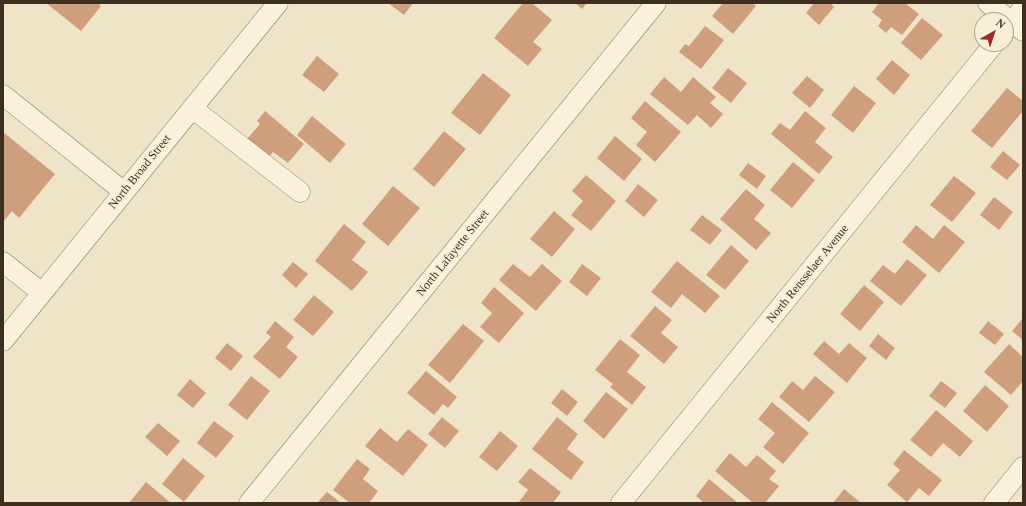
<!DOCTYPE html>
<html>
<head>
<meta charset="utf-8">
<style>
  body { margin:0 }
  #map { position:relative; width:1026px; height:506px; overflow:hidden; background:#f0e4c8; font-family:"Times New Roman",serif }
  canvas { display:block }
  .frame { position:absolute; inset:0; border:4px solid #3d2e20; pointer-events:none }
  .north { position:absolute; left:974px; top:12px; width:40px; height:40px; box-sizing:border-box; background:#f7eed8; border:1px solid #ada18e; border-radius:50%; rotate:39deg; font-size:11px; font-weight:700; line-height:16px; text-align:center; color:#3d2e20 }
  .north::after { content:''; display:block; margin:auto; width:14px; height:18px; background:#9e2a2b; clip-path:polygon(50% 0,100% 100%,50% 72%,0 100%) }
</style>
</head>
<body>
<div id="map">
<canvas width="1026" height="506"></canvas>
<div class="frame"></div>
<div class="north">N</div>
</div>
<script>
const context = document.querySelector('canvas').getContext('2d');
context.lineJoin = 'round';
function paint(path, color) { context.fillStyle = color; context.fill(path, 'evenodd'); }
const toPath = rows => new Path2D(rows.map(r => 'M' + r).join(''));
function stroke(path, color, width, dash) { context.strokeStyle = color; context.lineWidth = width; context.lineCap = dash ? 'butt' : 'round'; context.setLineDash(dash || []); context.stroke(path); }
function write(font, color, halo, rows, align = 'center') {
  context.font = font + ' "Times New Roman",serif'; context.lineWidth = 3; context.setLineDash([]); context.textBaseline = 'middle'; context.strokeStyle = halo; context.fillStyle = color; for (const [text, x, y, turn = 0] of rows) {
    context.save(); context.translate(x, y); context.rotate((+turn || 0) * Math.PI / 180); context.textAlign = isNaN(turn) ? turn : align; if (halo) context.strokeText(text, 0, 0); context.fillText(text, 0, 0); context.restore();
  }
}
paint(toPath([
  [46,3,98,3,101,6,81,31],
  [388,3,413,3,404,15],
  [523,3,532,3,552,20,533,42,542,49,528,66,494,38],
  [575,3,587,3,582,9],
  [723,3,752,3,756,6,733,34,712,16],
  [814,3,830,3,834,7,819,25,806,13],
  [879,3,905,3,919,14,902,35,891,27,886,33,878,26,882,20,872,12],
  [922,18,943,35,921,60,901,43],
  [705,26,724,40,701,69,679,52,685,44,689,46],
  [317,56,339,74,324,92,302,75],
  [892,60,910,75,894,95,876,79],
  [728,68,747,83,731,103,712,88],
  [483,73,511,95,480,135,451,113],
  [807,76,824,90,810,108,792,93],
  [664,77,681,92,693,77,716,97,710,103,723,114,711,128,697,115,688,125,650,94],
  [854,86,876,103,853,133,831,115],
  [1007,88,1023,101,1023,111,992,148,971,131],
  [645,101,681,132,655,162,636,145,647,132,631,118],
  [265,111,304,144,288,163,273,152,269,157,247,139,260,124,257,121],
  [805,111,826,128,815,142,833,157,819,174,771,134,780,123,790,130],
  [312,116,346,144,330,163,297,135],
  [444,131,466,149,434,187,413,169],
  [3,132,55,174,19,218,12,211,3,222],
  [615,136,642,159,624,181,597,158],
  [1003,151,1020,165,1007,180,990,167],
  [793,162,815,180,792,208,770,190],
  [748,163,766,176,757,189,739,175],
  [586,175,616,201,591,231,571,215,583,201,572,191],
  [954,176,976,193,952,222,930,205],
  [638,184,658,200,644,217,625,201],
  [393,186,420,208,388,246,362,224],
  [746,189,765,205,754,219,771,233,756,250,720,219],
  [994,197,1013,212,999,230,980,215],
  [554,211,575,229,552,257,530,239],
  [702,215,722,230,710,245,690,230],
  [344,224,366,242,352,260,368,272,352,291,315,261],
  [916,225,933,239,944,225,965,242,939,273,902,242],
  [731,245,749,261,725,290,706,275],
  [907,259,927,275,901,306,870,281,883,265,895,274],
  [677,261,720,296,705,313,682,294,671,308,651,292],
  [293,262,308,274,296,288,282,275],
  [513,264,530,277,542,264,562,281,536,311,499,280],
  [582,264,601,278,587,296,569,282],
  [864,285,884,302,860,331,840,314],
  [494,287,524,313,499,343,480,327,492,313,481,303],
  [314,295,334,312,313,336,293,320],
  [655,306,672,320,661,333,678,347,664,364,630,336],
  [1023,318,1023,340,1012,331],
  [275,321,294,337,286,347,298,357,280,379,253,357,271,337,266,333],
  [988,321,1004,334,995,345,979,333],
  [463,324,484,341,450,383,428,365],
  [878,334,895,348,886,360,869,346],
  [620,339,640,355,627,372,646,387,632,405,610,387,613,384,595,370],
  [824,341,839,354,849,343,867,358,847,383,813,354],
  [227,343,243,356,231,371,215,358],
  [1009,344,1023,357,1023,381,1011,395,984,372],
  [426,371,457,397,448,408,443,404,434,415,407,393],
  [251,376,270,391,247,420,228,405],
  [815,376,835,392,809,422,779,397,792,381,803,390],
  [190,379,206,393,193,408,177,395],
  [941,381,957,393,945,408,929,396],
  [985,385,1009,406,987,432,963,411],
  [562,389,578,402,567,416,551,403],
  [606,392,628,409,604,439,583,421],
  [772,402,809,433,783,464,763,447,775,433,758,419],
  [936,410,973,441,960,457,943,443,931,457,910,440],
  [442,417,459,431,445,448,428,434],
  [557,417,578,434,567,449,584,462,571,480,532,449],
  [214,421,234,436,216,458,197,443],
  [158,423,180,441,167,456,145,437],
  [380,428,397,442,408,429,428,445,403,476,365,446],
  [500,431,518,446,497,471,479,457],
  [904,450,942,480,929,496,919,488,907,502,887,485,900,470,893,464],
  [730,453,746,467,757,455,776,471,769,479,779,486,765,503,753,503,715,471],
  [183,458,205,476,184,502,162,484],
  [357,459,370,469,363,479,378,491,369,503,350,503,333,490],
  [530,468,561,492,553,503,518,503,528,490,518,482],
  [709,479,738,503,704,503,696,496],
  [146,482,171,503,129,503],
  [844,489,861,503,833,503],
  [327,492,341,503,317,503]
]), '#cf9f7d');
const minor = toPath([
  [988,3,1023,31],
  [1006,29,1023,8],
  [3,95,124,192],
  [192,108,300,192],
  [3,262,42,293],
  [3,341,278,3],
  [249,503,656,3],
  [621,503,994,44],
  [994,503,1023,467]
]);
stroke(minor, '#8d765c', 21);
stroke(minor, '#faf1dc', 20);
write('12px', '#3d2e20', '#f7eed8', [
  ["North Broad Street",140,172,-51],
  ["North Lafayette Street",453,253,-51],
  ["North Rensselaer Avenue",808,274,-51]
]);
</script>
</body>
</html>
